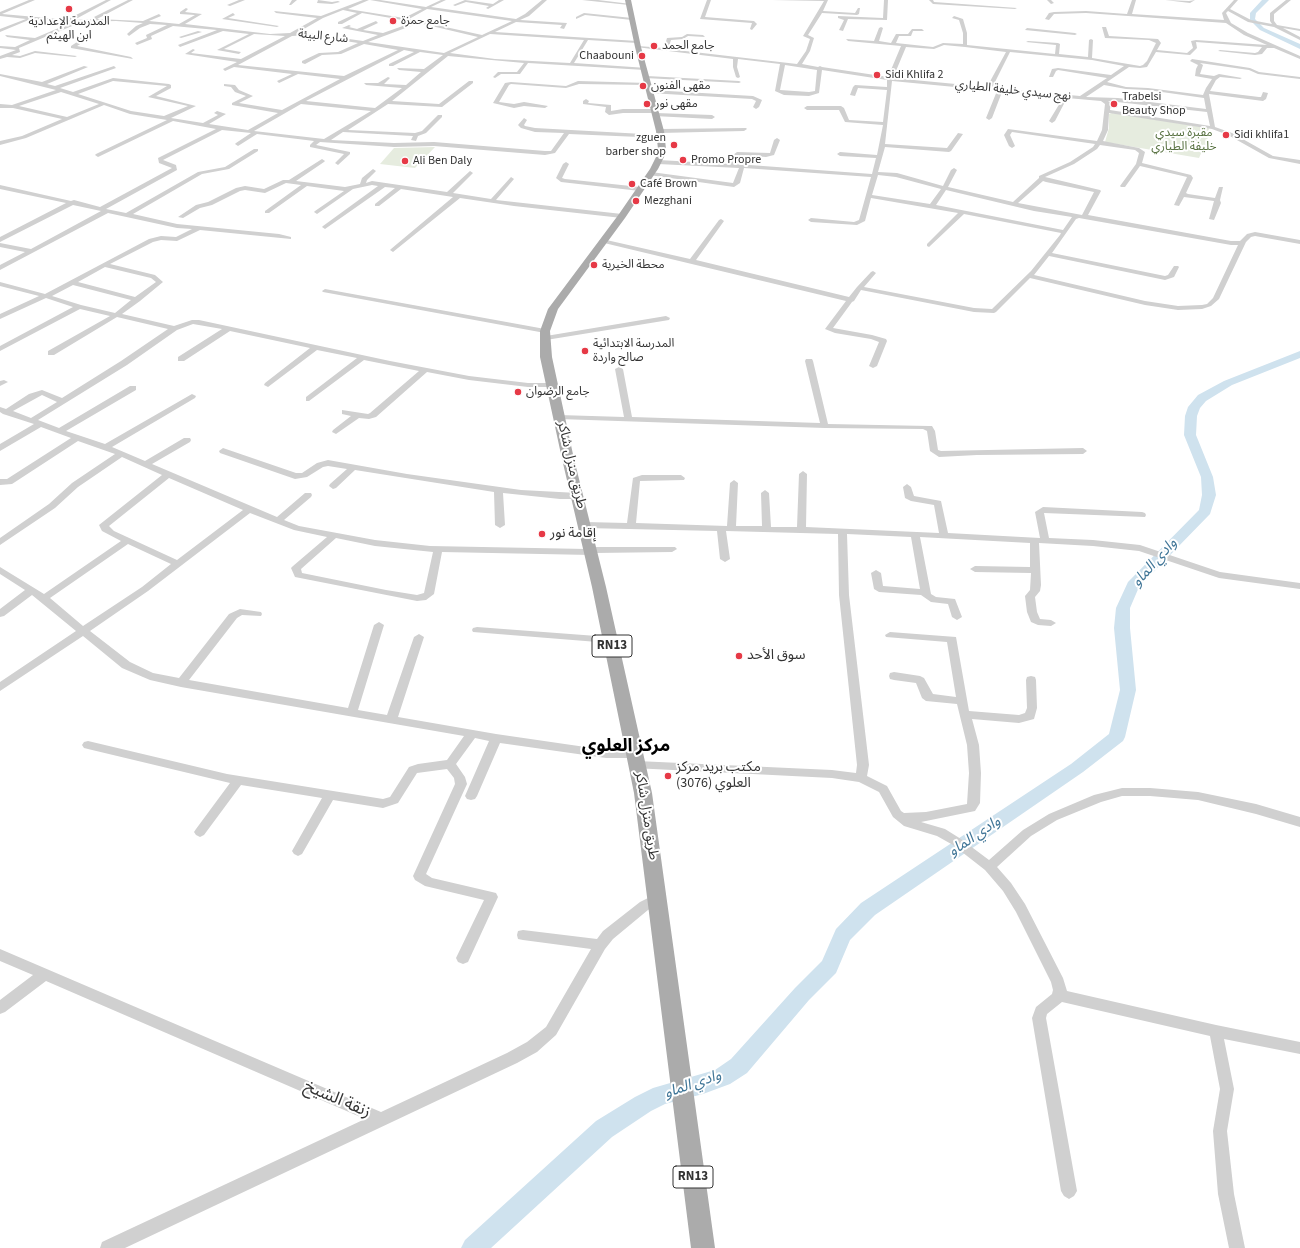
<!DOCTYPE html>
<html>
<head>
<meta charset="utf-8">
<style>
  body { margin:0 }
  canvas { display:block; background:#fff }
</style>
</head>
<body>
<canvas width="1300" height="1248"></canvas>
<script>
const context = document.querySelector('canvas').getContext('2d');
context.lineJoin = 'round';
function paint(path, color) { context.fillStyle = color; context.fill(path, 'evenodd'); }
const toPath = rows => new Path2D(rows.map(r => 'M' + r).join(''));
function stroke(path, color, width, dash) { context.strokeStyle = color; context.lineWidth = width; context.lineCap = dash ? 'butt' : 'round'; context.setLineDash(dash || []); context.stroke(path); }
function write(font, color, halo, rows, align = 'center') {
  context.font = font + ' "Source Sans 3","Noto Sans Arabic",sans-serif'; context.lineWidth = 4; context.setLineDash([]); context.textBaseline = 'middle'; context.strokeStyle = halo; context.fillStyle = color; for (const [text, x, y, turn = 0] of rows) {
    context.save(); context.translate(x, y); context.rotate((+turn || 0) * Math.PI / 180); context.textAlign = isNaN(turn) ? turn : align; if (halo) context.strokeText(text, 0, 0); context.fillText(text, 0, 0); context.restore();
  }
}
paint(toPath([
  [1112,113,1209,128,1206,149,1203,149,1199,158,1105,142,1109,128,1109,114],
  [435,147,415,168,380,164,394,148]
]), '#e6ecdf');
paint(toPath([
  [1262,0,1269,0,1256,13,1255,19,1264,28,1300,44,1300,49,1260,30,1250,20,1250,13,1262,0],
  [1300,351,1300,358,1232,385,1206,401,1200,408,1197,416,1196,435,1213,477,1216,495,1210,514,1139,587,1130,608,1130,628,1136,690,1125,737,1123,741,1083,772,875,915,850,940,836,973,809,1000,747,1073,730,1084,703,1094,665,1104,651,1111,612,1137,491,1248,461,1248,465,1240,596,1121,635,1097,653,1088,715,1070,731,1059,795,988,822,961,836,929,861,903,1071,764,1109,734,1120,690,1114,628,1116,608,1128,582,1199,510,1202,495,1201,477,1184,435,1185,416,1188,407,1198,395,1224,381,1300,351]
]), '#cfe2ee');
paint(toPath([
  [29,0,35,0,2,14,70,20,70,18,106,0,111,0,74,20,95,19,94,17,128,0,133,0,97,19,143,21,159,14,161,16,149,21,179,24,195,15,180,14,180,12,186,8,188,9,185,12,202,14,185,24,270,34,290,33,317,18,276,13,274,11,321,16,363,0,369,0,348,9,404,18,422,9,370,0,380,0,426,7,441,0,446,0,431,7,516,19,525,14,542,0,547,0,529,16,520,20,567,23,564,29,560,28,562,25,516,22,495,32,637,41,639,42,637,43,588,40,574,63,647,68,645,70,528,63,520,74,501,74,495,78,493,77,498,72,517,72,524,63,448,56,392,101,439,104,469,81,473,81,473,83,442,107,388,104,348,130,415,133,422,131,438,115,442,115,442,117,426,133,418,136,416,141,411,140,413,136,343,132,331,140,394,143,434,142,545,151,551,151,564,133,535,132,521,128,518,125,524,118,527,120,524,125,525,126,535,128,661,135,663,136,663,138,569,134,555,153,545,155,434,146,394,147,320,142,316,145,350,152,350,154,338,165,335,163,344,154,310,147,310,145,314,141,257,134,238,146,235,144,236,143,251,133,222,130,163,160,176,165,177,170,106,209,126,213,198,172,225,167,254,149,258,149,258,151,229,169,202,174,133,214,177,224,279,234,291,237,291,239,200,230,177,241,161,240,153,242,110,264,155,275,163,282,140,301,122,314,174,326,192,320,199,320,390,361,469,376,528,383,556,383,556,387,528,387,469,380,427,372,376,417,369,419,359,418,336,434,332,432,333,430,351,416,342,414,342,410,368,414,370,413,419,371,364,360,309,401,306,401,306,397,357,358,317,350,268,387,264,385,265,383,310,348,230,331,184,361,178,361,178,357,222,329,193,324,177,330,127,365,38,420,59,428,130,386,136,386,136,390,66,431,105,444,192,394,196,396,195,398,112,447,145,461,184,438,190,438,191,440,190,442,152,464,277,517,305,493,311,493,312,495,311,497,284,520,299,526,375,540,430,546,587,549,591,547,675,547,677,549,672,552,595,553,591,555,442,552,434,594,426,600,417,601,295,577,291,568,293,566,327,537,294,530,250,513,148,591,90,631,130,662,153,673,179,678,229,614,240,609,261,612,262,614,261,616,242,615,237,618,189,680,348,708,374,625,379,622,384,625,358,710,387,715,414,637,419,634,424,637,398,717,496,734,606,750,640,751,642,754,640,757,636,758,606,758,500,743,477,796,475,799,471,800,467,799,465,796,489,741,475,738,456,764,465,777,467,784,426,874,432,878,492,892,496,893,498,897,468,962,463,964,458,962,456,958,484,900,425,886,415,880,413,876,455,784,454,778,447,769,417,773,398,803,383,808,333,800,302,854,298,856,294,854,292,851,322,798,241,785,204,835,200,837,196,835,194,832,196,829,230,783,88,749,84,748,82,745,84,742,88,741,227,774,383,799,390,797,409,767,418,764,447,760,464,736,181,687,150,680,122,668,83,636,0,691,0,682,76,631,32,595,4,616,0,617,0,609,25,590,0,574,0,567,44,594,121,541,102,531,99,525,162,475,122,457,78,487,55,508,0,545,0,538,49,504,72,483,115,454,78,441,12,484,0,485,0,479,7,479,71,438,41,427,0,451,0,444,34,424,3,414,0,412,0,407,6,409,29,394,42,390,62,398,121,361,168,329,117,317,54,355,48,355,48,351,110,316,80,309,0,351,0,346,73,307,46,298,0,319,0,314,39,296,0,286,0,282,45,294,149,239,161,236,176,237,192,229,177,228,108,213,0,270,0,265,25,252,0,247,0,243,31,249,101,211,73,205,0,242,0,237,66,203,0,189,0,185,71,201,74,200,100,207,172,168,159,163,158,158,216,129,173,121,98,157,95,155,96,154,167,120,130,114,104,105,26,138,0,145,0,141,22,136,62,119,13,108,0,108,0,104,12,105,56,90,0,76,0,74,42,82,84,66,88,67,47,84,55,86,114,66,116,68,60,88,73,92,113,78,169,84,171,85,171,88,156,96,196,106,171,118,203,123,218,115,214,113,217,111,226,114,209,124,248,130,278,113,232,105,232,103,246,96,235,92,231,87,224,86,224,84,235,85,239,90,253,96,239,103,282,110,340,79,298,74,279,83,277,81,292,74,234,67,225,71,223,69,237,62,185,54,193,49,195,50,191,53,241,59,285,36,254,34,224,49,241,52,239,54,217,50,249,34,223,31,180,47,178,45,217,30,173,26,151,36,152,39,137,45,135,43,147,38,146,35,167,25,150,24,140,28,129,36,127,34,136,26,143,23,116,21,77,22,77,24,48,36,87,38,87,40,77,46,131,57,133,59,71,48,71,46,80,40,45,37,19,48,20,52,12,55,20,56,35,51,77,56,75,57,35,53,20,58,7,57,0,59,0,56,16,50,0,48,0,46,15,47,30,40,7,37,5,35,35,38,73,22,31,19,0,32,0,29,26,19,0,16,0,12,29,0],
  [427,9,512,21,482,35,409,19,427,9],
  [343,10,357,13,338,22,338,24,342,24,362,13,414,22,383,33,363,30,378,23,376,21,357,29,349,27,351,26,349,25,342,28,378,35,363,41,307,33,297,33,323,18,343,10],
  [419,23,478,37,444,53,368,42,419,23],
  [490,34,584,40,570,63,495,59,450,53,490,34],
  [307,35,358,43,338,52,319,53,302,61,302,63,305,64,322,55,341,54,364,44,398,50,344,76,238,65,292,36,307,35],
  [404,50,414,52,389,64,389,66,393,66,420,52,443,55,424,69,397,68,399,70,421,72,406,85,384,84,390,78,388,77,378,83,364,83,366,85,402,88,375,108,306,101,404,50],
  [113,81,167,86,148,97,188,106,164,116,131,111,78,94,113,81],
  [61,92,99,104,67,117,19,106,61,92],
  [301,104,371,111,324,139,254,131,301,104],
  [105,267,151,278,156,282,135,297,78,282,105,267],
  [73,285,131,300,115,313,81,305,52,296,73,285],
  [42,395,57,402,31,418,13,411,42,395],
  [169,478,243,510,177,560,114,531,109,526,169,478],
  [336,538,375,546,433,552,424,593,417,595,386,590,302,573,301,569,336,538],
  [128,544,171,564,142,587,83,626,50,598,128,544],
  [239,0,245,0,230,6,227,5,239,0],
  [292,0,297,0,291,5,289,5,292,0],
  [318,0,332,2,338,1,340,2,332,4,317,3,318,0],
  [465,0,493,4,499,0,504,0,488,9,486,8,489,6,466,2,455,6,453,5,465,0],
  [582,0,598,0,631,4,629,5,582,0],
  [707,0,711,0,705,17,754,21,757,24,752,30,750,29,752,23,700,19,707,0],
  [772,0,828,0,823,11,855,13,858,8,860,8,859,14,857,15,822,13,808,35,814,38,810,51,802,64,818,67,820,66,822,67,888,77,901,46,848,41,846,39,874,41,879,28,881,27,883,28,879,41,891,43,896,34,908,34,912,29,922,29,924,31,913,31,911,36,899,36,896,43,933,47,943,43,963,44,963,33,959,20,952,18,954,16,963,19,967,33,967,45,1055,54,1056,45,1026,42,1028,41,1058,43,1060,44,1059,54,1088,57,1089,40,1091,39,1093,40,1092,58,1140,66,1143,65,1147,61,1156,43,1149,40,1105,38,1102,27,1106,27,1109,36,1158,39,1161,43,1157,50,1187,53,1193,48,1191,41,1196,40,1267,45,1244,35,1226,23,1086,13,1054,14,1049,20,1045,19,1049,13,1054,12,1086,11,1127,14,1132,0,1136,0,1132,14,1224,20,1222,13,1234,0,1238,0,1230,9,1251,20,1272,24,1270,21,1270,13,1286,0,1291,0,1274,14,1274,21,1277,25,1300,29,1300,31,1283,28,1300,37,1300,40,1274,27,1248,22,1228,11,1226,13,1231,23,1248,33,1300,56,1300,59,1274,48,1267,48,1262,54,1255,55,1218,51,1220,50,1255,53,1258,52,1262,47,1196,42,1197,48,1190,55,1156,52,1147,67,1140,68,1129,67,1107,82,1126,87,1148,88,1203,95,1206,88,1212,79,1195,76,1196,69,1198,65,1190,61,1192,59,1250,68,1259,72,1300,77,1300,79,1258,74,1249,70,1200,63,1203,65,1200,74,1214,76,1219,74,1242,78,1240,79,1220,77,1216,80,1210,91,1259,97,1261,97,1263,92,1268,93,1266,99,1263,101,1209,94,1215,127,1232,133,1273,156,1300,160,1300,164,1269,158,1228,135,1212,129,1109,113,1108,130,1103,141,1139,148,1145,152,1142,163,1191,175,1193,178,1186,193,1188,194,1215,198,1219,187,1223,187,1220,200,1221,203,1214,220,1209,219,1214,201,1184,197,1179,206,1174,205,1187,177,1140,166,1125,187,1121,187,1120,186,1136,164,1139,153,1135,150,1100,145,1097,149,1074,164,1045,177,1100,190,1101,191,1088,215,1231,241,1240,241,1247,234,1255,232,1300,240,1300,244,1255,236,1251,237,1246,242,1219,299,1211,306,1202,309,1178,310,1145,305,1030,278,996,312,994,313,974,312,861,290,854,301,852,302,833,328,872,335,886,339,887,341,877,366,873,368,869,366,879,342,871,339,835,333,825,329,846,301,600,242,599,241,602,239,690,259,719,220,721,219,724,221,696,260,849,297,857,287,871,272,873,271,876,273,864,287,974,308,992,309,1031,271,1060,235,1061,233,964,214,929,247,927,246,927,244,958,213,871,198,865,221,857,225,811,222,808,220,811,218,854,222,859,220,871,177,744,168,740,183,734,187,649,175,648,174,651,172,733,183,739,168,658,164,655,162,658,160,731,164,733,155,737,152,770,153,774,140,777,138,780,140,774,155,766,157,740,155,736,164,872,174,876,158,840,156,837,154,840,152,877,155,883,125,845,122,839,110,807,110,804,108,807,106,841,106,844,108,849,120,883,122,887,90,858,88,855,96,850,95,853,87,855,85,887,87,887,80,822,70,819,93,809,96,784,95,775,91,780,64,738,59,737,67,740,77,738,78,736,77,733,67,733,59,636,47,638,46,664,48,667,38,682,37,687,34,703,35,705,37,688,36,683,39,671,40,668,49,797,64,806,51,810,39,803,36,824,1,772,0],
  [944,45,965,47,1006,52,987,87,893,78,906,47,934,49,944,45],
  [1010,52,1092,60,1124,66,1111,75,1058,68,1052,69,1049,77,1053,77,1056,71,1058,70,1107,78,1080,96,992,88,1010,52],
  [785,65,817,70,815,91,809,92,780,90,785,65],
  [892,81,997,91,986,118,989,120,992,118,1002,92,1063,98,1049,121,1052,123,1055,121,1067,98,1101,101,1105,104,1102,130,1097,141,1008,129,1004,135,1009,146,1012,148,1015,146,1010,135,1012,132,1095,144,1093,147,1070,162,1039,176,1039,178,1013,202,948,187,957,170,954,168,951,170,943,186,897,173,878,172,885,147,949,152,951,151,963,134,958,133,947,148,885,144,892,81],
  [1104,85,1126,89,1148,90,1204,98,1206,109,1118,98,1086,97,1104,85],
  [1108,101,1207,112,1210,126,1110,110,1111,103,1108,101],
  [878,175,896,177,941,189,930,204,872,195,878,175],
  [1043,181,1046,182,1094,192,1082,215,1018,203,1043,181],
  [946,190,1034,211,1072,217,1063,230,936,205,946,190],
  [1079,218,1231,245,1238,245,1213,298,1207,304,1202,305,1178,306,1145,301,1034,275,1049,256,1165,280,1174,277,1179,267,1178,266,1174,266,1168,275,1165,276,1052,253,1076,219,1079,218],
  [884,0,888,0,887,20,848,19,843,31,839,30,844,20,838,18,838,16,883,18,884,0],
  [929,0,933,0,934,2,1017,8,1015,9,933,4,929,0],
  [1047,0,1051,0,1054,3,1051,4,1047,0],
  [1165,0,1189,1,1195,0,1190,3,1165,0],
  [233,13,235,15,228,18,279,26,277,27,222,19,233,13],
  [584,13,632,18,634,19,632,20,585,15,576,19,576,17,584,13],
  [1027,28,1075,33,1077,34,1075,35,1025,30,1027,28],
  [198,31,202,32,181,38,179,37,198,31],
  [647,76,739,81,741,82,739,83,645,78,647,76],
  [578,81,648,83,650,84,648,85,579,84,566,88,511,84,509,85,499,102,514,104,524,102,548,106,545,108,524,106,514,108,493,103,505,83,511,82,566,86,578,81],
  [651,90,753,96,762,100,759,107,756,109,753,107,756,101,752,99,649,93,649,91,651,90],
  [586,99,589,101,588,103,611,105,611,111,623,109,655,109,658,111,655,113,623,113,609,115,605,112,606,107,583,104,583,101,586,99],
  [656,113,712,115,715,117,712,119,654,116,654,114,656,113],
  [746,128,747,129,744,131,660,133,657,131,660,129,746,128],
  [322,159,325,161,324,162,296,181,345,187,360,184,362,178,373,169,376,171,367,180,366,183,372,181,447,192,470,171,473,173,453,193,491,199,511,177,514,179,496,200,622,214,625,216,622,218,514,206,460,198,393,252,390,250,391,249,453,197,401,189,379,206,375,206,375,204,395,188,385,187,325,229,322,227,323,226,378,186,372,185,353,189,317,214,314,212,315,211,344,191,307,186,269,213,265,213,265,211,301,185,286,183,265,193,245,190,240,191,212,205,200,208,183,218,178,217,196,205,208,202,236,188,245,186,264,189,283,180,289,180,322,159],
  [566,162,569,164,562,178,565,179,640,187,643,189,640,191,561,182,556,178,563,164,566,162],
  [325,289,545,329,549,331,545,333,323,292,322,291,325,289],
  [666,316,670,318,669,320,546,340,542,338,546,336,666,316],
  [806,359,812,359,813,361,828,424,929,426,932,426,935,431,938,450,941,451,1083,448,1087,451,1083,454,977,455,939,457,930,451,927,431,923,429,825,428,559,419,555,417,559,415,624,417,615,369,619,367,623,369,632,417,820,423,805,361,806,359],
  [4,380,8,382,0,386,0,381,4,380],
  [223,448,296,473,302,473,317,463,328,460,407,474,521,490,578,493,582,496,578,499,560,499,503,493,505,525,500,528,495,525,494,492,355,470,336,488,333,489,329,486,330,484,347,469,328,466,323,467,307,477,295,479,220,453,219,451,223,448],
  [803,471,807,474,806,527,939,533,934,505,911,501,905,498,903,487,907,484,911,487,914,496,941,501,948,533,1040,538,1035,512,1043,507,1142,512,1145,513,1146,515,1145,517,1044,513,1049,538,1093,540,1140,545,1220,572,1300,583,1300,589,1219,578,1139,551,1093,546,1039,543,1041,585,1040,591,1035,597,1037,612,1040,619,1051,620,1056,623,1051,626,1038,625,1031,622,1027,612,1025,596,1030,590,1031,573,975,572,970,569,975,566,1030,567,1030,543,920,537,931,594,936,597,955,599,962,617,957,620,952,617,948,604,931,602,921,595,879,592,874,589,871,573,876,570,881,573,883,586,920,589,911,537,847,534,849,595,869,765,867,776,887,786,901,811,904,813,926,812,967,804,969,773,967,745,957,704,926,701,922,698,916,683,894,680,890,679,889,676,890,673,894,672,920,676,924,678,933,694,956,697,947,642,886,637,885,635,890,632,956,637,969,711,1019,715,1025,713,1027,708,1026,680,1027,677,1031,676,1035,677,1036,680,1037,708,1034,719,1019,723,972,719,979,745,981,773,980,803,975,811,921,822,945,829,961,839,989,860,1023,830,1049,814,1094,795,1122,788,1150,788,1198,792,1256,804,1300,817,1300,827,1256,814,1198,800,1150,796,1122,796,1101,802,1057,820,1031,836,997,867,1011,883,1025,904,1063,978,1067,991,1216,1025,1300,1042,1300,1054,1224,1039,1234,1089,1227,1131,1234,1194,1245,1248,1229,1248,1218,1194,1213,1131,1220,1089,1210,1036,1062,1002,1047,1014,1046,1018,1077,1191,1074,1196,1069,1199,1064,1196,1061,1191,1032,1018,1036,1007,1052,994,1053,990,1051,982,1016,912,1003,891,985,870,953,845,937,836,904,826,893,817,879,792,859,782,832,778,633,768,631,765,633,762,637,761,832,770,856,773,857,765,839,595,838,534,726,531,730,559,725,562,720,559,717,531,585,528,580,525,585,522,627,523,633,478,642,475,681,475,685,478,684,480,640,481,636,523,727,526,730,483,734,480,738,483,736,526,762,526,761,493,765,490,769,493,771,527,797,527,799,474,803,471],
  [477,627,610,637,615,640,610,643,473,632,472,630,473,628,477,627],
  [658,893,662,894,664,898,662,902,648,910,613,939,605,949,556,1035,537,1052,517,1063,125,1248,100,1248,102,1242,365,1119,46,981,5,1012,0,1014,0,1000,33,975,0,961,0,949,381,1112,507,1053,527,1042,546,1027,591,949,523,940,518,939,517,935,518,931,523,930,597,939,603,931,640,902,658,893]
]), '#d0d0d0');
paint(toPath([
  [625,0,631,0,641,47,664,131,666,149,665,155,658,169,625,218,558,309,550,331,552,357,574,459,606,587,652,793,715,1248,691,1248,634,793,592,587,562,459,540,357,540,331,548,309,619,214,650,169,657,155,658,149,656,131,635,47,625,0]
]), '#ababab');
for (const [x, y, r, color] of [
  [69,9,4,"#e63946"],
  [393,21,4,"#e63946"],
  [654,46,4,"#e63946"],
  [642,56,4,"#e63946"],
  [877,75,4,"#e63946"],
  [643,86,4,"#e63946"],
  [647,104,4,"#e63946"],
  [1114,104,4,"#e63946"],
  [1226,135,4,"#e63946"],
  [674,145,4,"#e63946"],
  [683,160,4,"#e63946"],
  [405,161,4,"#e63946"],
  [632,184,4,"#e63946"],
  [636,201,4,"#e63946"],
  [594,265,4,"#e63946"],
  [585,351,4,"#e63946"],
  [518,392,4,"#e63946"],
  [542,534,4,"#e63946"],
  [739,656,4,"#e63946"],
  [668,776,4,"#e63946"]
]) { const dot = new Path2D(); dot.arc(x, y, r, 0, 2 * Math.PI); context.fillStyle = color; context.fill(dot); stroke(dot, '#fff', 1.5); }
write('12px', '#333', '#fff', [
  ["جامع حمزة",401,21],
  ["المدرسة الإعدادية",69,22,"center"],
  ["ابن الهيثم",69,36,"center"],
  ["جامع الحمد",662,46],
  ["Chaabouni",634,56,"right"],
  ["Sidi Khlifa 2",885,75],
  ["مقهى الفنون",651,86],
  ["Trabelsi",1122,97],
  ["Beauty Shop",1122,111],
  ["مقهى نور",655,104],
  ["Sidi khlifa1",1234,135],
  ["zguen",666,138,"right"],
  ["barber shop",666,152,"right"],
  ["Promo Propre",691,160],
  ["Ali Ben Daly",413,161],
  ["Café Brown",640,184],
  ["Mezghani",644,201],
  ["محطة الخيرية",602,265],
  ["المدرسة الابتدائية",593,344],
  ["صالح واردة",593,358],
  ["جامع الرضوان",526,392]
], 'left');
write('12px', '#333', '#fff', [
  ["شارع البيئة",323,37,6],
  ["نهج سيدي خليفة الطياري",1013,91,6]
]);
write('12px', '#56703f', '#fff', [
  ["مقبرة سيدي",1184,133],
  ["خليفة الطياري",1184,147]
]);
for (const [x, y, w] of [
  [612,646,40],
  [693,1177,40]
]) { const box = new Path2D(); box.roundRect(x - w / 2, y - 11, w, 22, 3); context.fillStyle = '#fff'; context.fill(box); stroke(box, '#333', 1); }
write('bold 13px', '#333', null, [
  ["RN13",612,646],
  ["RN13",693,1177]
]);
write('14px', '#333', '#fff', [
  ["طريق منزل شاكر",571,465,77],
  ["طريق منزل شاكر",646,816,81]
]);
write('14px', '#333', '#fff', [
  ["إقامة نور",550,534],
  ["سوق الأحد",747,656],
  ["مكتب بريد مركز",676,768],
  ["العلوي (3076)",676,784]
], 'left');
write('italic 15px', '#3f7597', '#fff', [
  ["وادي الماو",1155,563,-48],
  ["وادي الماو",975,837,-34],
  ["وادي الماو",693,1085,-19]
]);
write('17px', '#333', '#fff', [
  ["زنقة الشيخ",337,1100,23]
]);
write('bold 18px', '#000', '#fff', [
  ["مركز العلوي",626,747]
]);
</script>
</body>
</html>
